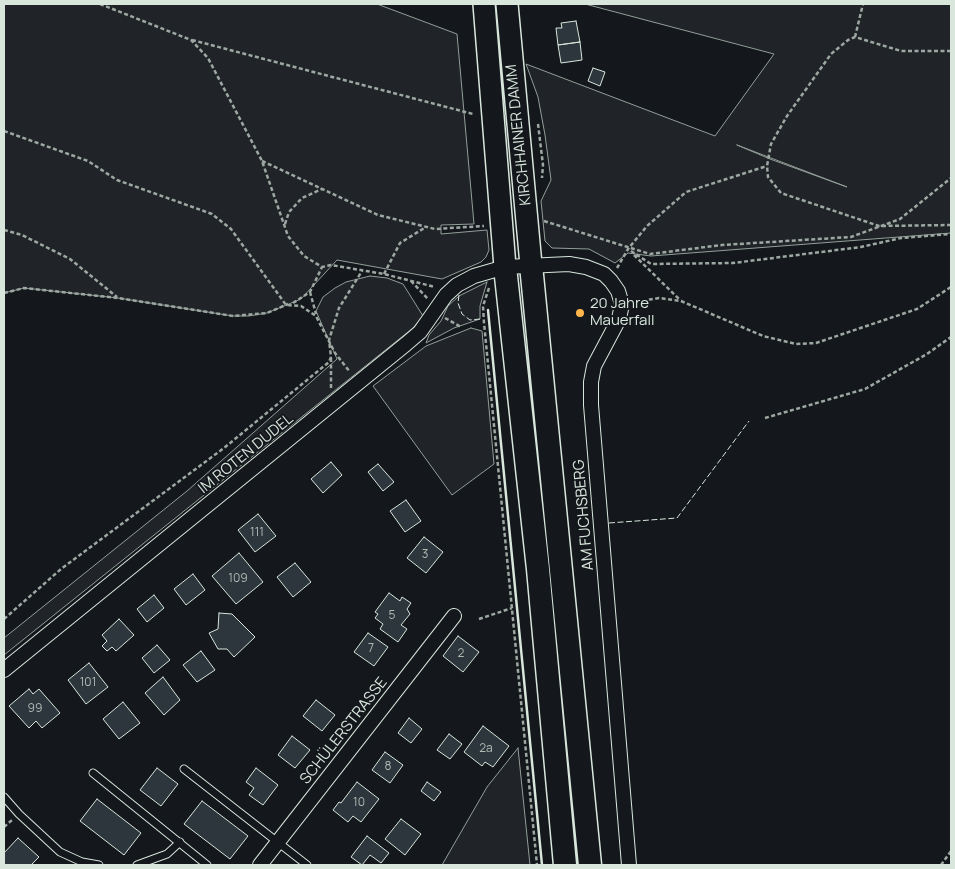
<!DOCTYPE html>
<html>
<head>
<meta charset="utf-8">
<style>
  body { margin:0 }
  #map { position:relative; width:955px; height:869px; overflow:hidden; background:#14181c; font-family:Manrope,sans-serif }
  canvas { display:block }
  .frame { position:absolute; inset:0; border:5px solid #d8e6dc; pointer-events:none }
</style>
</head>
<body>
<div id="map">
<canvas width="955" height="869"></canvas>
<div class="frame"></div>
</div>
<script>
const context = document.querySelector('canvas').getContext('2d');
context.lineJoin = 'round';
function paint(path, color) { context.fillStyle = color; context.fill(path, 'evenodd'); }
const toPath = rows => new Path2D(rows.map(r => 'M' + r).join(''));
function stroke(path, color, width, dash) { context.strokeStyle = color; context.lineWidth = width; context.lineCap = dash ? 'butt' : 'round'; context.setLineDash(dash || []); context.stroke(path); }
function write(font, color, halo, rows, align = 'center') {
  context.font = font + ' Manrope,sans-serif'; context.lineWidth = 4; context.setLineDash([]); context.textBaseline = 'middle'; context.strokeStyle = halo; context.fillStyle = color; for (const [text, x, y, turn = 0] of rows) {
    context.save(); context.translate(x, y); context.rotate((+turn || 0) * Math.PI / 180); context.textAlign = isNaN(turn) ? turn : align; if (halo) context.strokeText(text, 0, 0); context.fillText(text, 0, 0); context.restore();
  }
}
const green = toPath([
  [4,4,377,4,457,34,474,224,441,225,441,234,487,230,489,250,486,257,481,262,442,279,337,260,301,299,267,313,249,316,233,316,118,298,24,288,4,293,4,4],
  [585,4,951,4,951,233,651,256,628,253,615,263,589,249,552,248,545,241,541,201,551,180,545,135,538,97,526,64,715,136,774,54,585,4],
  [737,145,847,187,770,159,737,145],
  [370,276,387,278,403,284,423,316,413,328,4,655,4,638,187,491,337,359,316,311,323,297,335,288,346,282,370,276],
  [487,282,480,306,480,319,454,328,426,343,429,335,441,321,448,306,459,296,487,282],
  [471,328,482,331,494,464,452,495,373,386,426,346,471,328],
  [518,748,530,865,442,865,487,787,518,748]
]);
paint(green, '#202428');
stroke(green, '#939e99', 1);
const building = toPath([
  [576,21,580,42,558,45,556,28,562,28,561,23,576,21],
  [580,42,582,60,561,63,558,45,580,42],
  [593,68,605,72,600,86,588,81,593,68],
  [331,462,342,475,323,493,311,479,331,462],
  [378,464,394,482,383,491,368,472,378,464],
  [406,500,421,521,405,532,390,511,406,500],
  [258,514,276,536,255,552,238,530,258,514],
  [424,537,443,552,426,573,407,558,424,537],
  [239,553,263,582,236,604,212,576,239,553],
  [295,563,311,582,293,597,277,577,295,563],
  [193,574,205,590,186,605,174,589,193,574],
  [389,593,400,601,402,597,411,603,407,609,410,614,401,625,407,629,398,642,380,629,383,624,375,618,378,614,375,612,389,593],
  [154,595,164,608,147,622,137,609,154,595],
  [219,613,232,614,255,637,234,657,227,649,218,649,209,633,218,629,219,613],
  [119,619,134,635,116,651,112,647,107,651,102,646,107,641,102,635,119,619],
  [368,633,388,647,374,666,354,652,368,633],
  [458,636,479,652,463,672,443,656,458,636],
  [157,645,170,660,154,673,142,658,157,645],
  [201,651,215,670,197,682,183,665,201,651],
  [89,663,108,687,86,704,68,680,89,663],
  [163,677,180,700,164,715,145,693,163,677],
  [29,689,33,694,39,689,60,713,42,728,36,721,29,728,9,706,29,689],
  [316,700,335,715,322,731,303,716,316,700],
  [123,702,140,723,119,739,103,719,123,702],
  [409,718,422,729,411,743,398,733,409,718],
  [483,726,509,746,493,767,485,762,482,766,464,752,483,726],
  [449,734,462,744,450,759,437,750,449,734],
  [292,736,310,750,295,768,278,755,292,736],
  [385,752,403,765,390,783,372,770,385,752],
  [157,768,178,784,161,806,140,790,157,768],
  [256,768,278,785,263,805,249,795,254,788,246,782,256,768],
  [357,782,379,799,361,822,353,816,348,822,333,810,339,802,341,803,357,782],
  [427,782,441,792,434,801,421,791,427,782],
  [97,799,141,833,124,855,80,821,97,799],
  [202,801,248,836,230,859,184,824,202,801],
  [401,819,421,834,405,855,385,839,401,819],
  [367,836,389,853,381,863,370,855,362,865,351,857,367,836],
  [18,838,39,857,31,865,4,865,4,853,18,838]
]);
paint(building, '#2c363c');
stroke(building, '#d8e6dc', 1);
const service = toPath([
  [184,769,307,865],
  [93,773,207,865],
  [4,797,19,814,60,852,82,862,99,865],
  [137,865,167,854,180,842]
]);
const minor = toPath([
  [4,670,406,344,420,332,446,295,457,285,474,276,505,267,569,264,586,267,604,274,611,281,618,291,622,304,619,319,594,366,591,382,591,405,629,865],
  [260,865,454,616]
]);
const primary = toPath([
  [484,4,505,267],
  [507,4,531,265]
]);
const trunk = toPath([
  [531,265,590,865],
  [505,267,538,569,565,865]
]);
stroke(service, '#d8e6dc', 9);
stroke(minor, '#d8e6dc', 16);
stroke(primary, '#d8e6dc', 24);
stroke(trunk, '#d8e6dc', 25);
stroke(toPath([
  [100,4,191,40,208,58,262,161,288,236,304,256,322,267,331,265,384,274,435,287],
  [855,37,863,4],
  [192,40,473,114],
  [951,51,901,51,855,37,848,40,831,54,787,116,771,144,767,166,768,177,781,193,879,226,951,225],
  [538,124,543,165,542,178],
  [4,131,88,161,117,180,212,214,231,229,286,305,301,306,316,316,335,353,350,372],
  [262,161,378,215,435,229,484,226],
  [544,221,650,254,722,245,851,237,900,219,951,178],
  [285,224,289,212,302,198,322,189],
  [4,230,22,235,70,259,117,297],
  [631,251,651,264,733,263,861,247,901,238,951,234],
  [634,255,680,300],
  [617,268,628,249,647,226,686,192,767,166],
  [384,274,400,243,426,227],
  [411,281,428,299],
  [489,288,483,306,484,323,537,865],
  [310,292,316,314],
  [4,293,24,288,118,298,233,316,267,313,288,304],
  [636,302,659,298,681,301,763,336,796,344,816,343,917,309,951,287],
  [293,303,310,292,322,267],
  [445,318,461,327],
  [331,388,331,358],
  [765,418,865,389,927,354,951,337],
  [4,619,61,569,224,448,329,362,331,357,329,340,339,308,362,271],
  [479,619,512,608],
  [4,827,12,820],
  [941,865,951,851]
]), '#9da8a2', 2.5, [4, 2.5]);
stroke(service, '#14181c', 7);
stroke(minor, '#14181c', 14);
stroke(primary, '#14181c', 21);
stroke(trunk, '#14181c', 22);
stroke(toPath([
  [459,295,458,303,462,314,470,320,480,319],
  [609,523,677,518,749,421]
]), '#d8e6dc', 1, [6, 2.5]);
stroke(toPath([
  [488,310,542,865]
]), '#d8e6dc', 2.5);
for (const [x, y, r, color] of [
  [580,313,5,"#ffb74d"]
]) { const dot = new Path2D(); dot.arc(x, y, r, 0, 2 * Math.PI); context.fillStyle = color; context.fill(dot); stroke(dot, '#14181c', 2); }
write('12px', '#adbab4', null, [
  ["111",257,533],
  ["3",425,555],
  ["109",238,579],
  ["5",392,616],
  ["7",371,649],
  ["2",461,654],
  ["101",88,683],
  ["99",35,709],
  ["2a",486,749],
  ["8",388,767],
  ["10",359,803]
]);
write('15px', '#d8e6dc', '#14181c', [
  ["KIRCHHAINER DAMM",519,135,-96],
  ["IM ROTEN DUDEL",246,454,-39],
  ["AM FUCHSBERG",584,515,-95],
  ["SCHÜLERSTRASSE",344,731,-52]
]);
write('15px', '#d8e6dc', '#14181c', [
  ["20 Jahre",590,304],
  ["Mauerfall",590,321]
], 'left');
</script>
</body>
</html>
